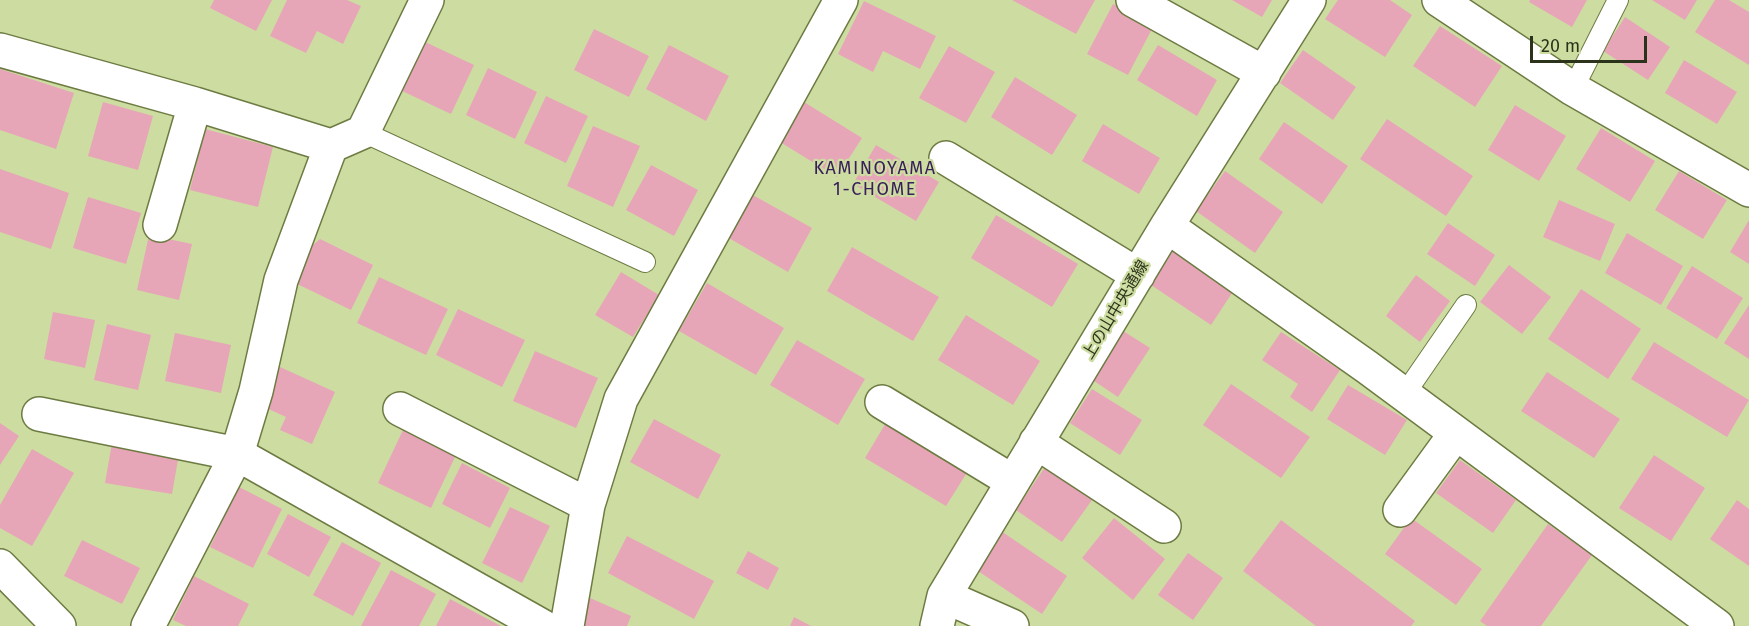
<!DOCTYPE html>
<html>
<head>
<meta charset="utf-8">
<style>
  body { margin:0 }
  #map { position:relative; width:1749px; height:626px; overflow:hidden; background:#cddda1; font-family:"Fira Sans",sans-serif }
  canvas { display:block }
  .scale { position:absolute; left:1530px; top:36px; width:117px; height:27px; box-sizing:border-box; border:3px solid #2c331b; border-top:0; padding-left:8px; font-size:18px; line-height:21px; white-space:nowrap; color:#2c331b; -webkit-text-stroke:4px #cddda1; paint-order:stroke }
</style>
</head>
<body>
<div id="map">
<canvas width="1749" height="626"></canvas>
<div class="scale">20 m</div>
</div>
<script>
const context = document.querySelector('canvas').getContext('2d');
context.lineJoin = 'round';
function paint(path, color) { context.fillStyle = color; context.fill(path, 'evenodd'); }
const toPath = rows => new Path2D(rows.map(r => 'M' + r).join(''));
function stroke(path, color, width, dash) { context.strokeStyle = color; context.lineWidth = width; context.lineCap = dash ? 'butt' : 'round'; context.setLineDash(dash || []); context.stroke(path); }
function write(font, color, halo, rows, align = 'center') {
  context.font = font + ' "Fira Sans","Noto Sans JP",sans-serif'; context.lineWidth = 4.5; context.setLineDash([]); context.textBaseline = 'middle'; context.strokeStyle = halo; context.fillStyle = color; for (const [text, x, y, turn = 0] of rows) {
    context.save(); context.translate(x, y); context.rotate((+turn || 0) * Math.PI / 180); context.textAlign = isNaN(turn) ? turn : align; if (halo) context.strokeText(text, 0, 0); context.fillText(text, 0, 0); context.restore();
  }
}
paint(toPath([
  [214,0,272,0,256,31,210,8],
  [287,0,347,0,361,6,343,44,317,31,306,53,270,36],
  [1012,0,1095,0,1076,34],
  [1232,0,1272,0,1262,17],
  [1338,0,1390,0,1412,15,1385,57,1325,19],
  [1530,0,1587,0,1572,27,1529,2],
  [1652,0,1697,0,1685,20],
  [1715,0,1729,0,1749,12,1749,65,1695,32],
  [864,1,936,36,920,69,883,51,873,72,838,54],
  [1113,4,1154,25,1128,75,1087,54],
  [1625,17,1670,47,1648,80,1603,51],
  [1440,26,1502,66,1475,107,1413,66],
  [594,29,649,56,629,97,574,70],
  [423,41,474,65,451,114,400,90],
  [669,45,729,76,706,121,646,89],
  [1158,45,1217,80,1197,116,1137,80],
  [949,46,995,72,966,123,919,98],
  [1303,50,1356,87,1333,120,1280,83],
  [1684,60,1737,92,1717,124,1665,93],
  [488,68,537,92,515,139,466,115],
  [0,69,74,93,56,149,0,130],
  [1015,77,1077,115,1052,155,991,117],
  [546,96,588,116,566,163,524,143],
  [103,102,153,116,138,170,88,156],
  [804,102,862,138,837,177,780,142],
  [1515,105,1566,136,1539,181,1488,150],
  [1387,119,1473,176,1446,216,1360,159],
  [1284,122,1348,166,1322,204,1259,159],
  [1103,124,1160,158,1139,194,1082,161],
  [593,126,640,146,613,207,567,186],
  [1601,128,1655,161,1630,202,1576,169],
  [205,129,273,147,258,207,190,190],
  [876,145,939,182,916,221,853,184],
  [651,165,698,190,674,236,626,210],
  [0,169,69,193,51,249,0,232],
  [1225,171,1283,212,1255,253,1196,211],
  [1679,171,1727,200,1703,239,1655,210],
  [751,194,812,228,788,272,727,237],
  [88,197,141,213,126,264,73,248],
  [1559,200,1615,224,1600,261,1543,237],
  [996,215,1078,264,1052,307,971,258],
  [1749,220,1749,264,1730,252],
  [1448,223,1495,255,1475,286,1427,254],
  [1627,233,1683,266,1661,305,1605,273],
  [149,235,192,244,179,300,137,290],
  [320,239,373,265,351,310,291,281,306,251],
  [852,247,939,297,913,341,827,291],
  [1175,248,1236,287,1211,325,1151,285],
  [1509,265,1551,297,1522,334,1480,302],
  [1692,266,1743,298,1717,339,1666,308],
  [621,272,659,295,633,337,595,315],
  [1416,275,1450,301,1420,342,1386,316],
  [379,277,448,309,426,355,357,323],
  [707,283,784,328,756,375,679,331],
  [1581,289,1641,329,1608,379,1548,339],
  [1749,305,1749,359,1724,343],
  [458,309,525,340,502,387,436,355],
  [53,312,95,320,85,368,44,359],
  [966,315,1040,361,1013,405,938,360],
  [107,324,151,335,138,390,94,380],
  [1120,329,1150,348,1118,397,1088,377],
  [1281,332,1340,370,1312,412,1290,397,1298,384,1262,360],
  [175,333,231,345,221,393,165,381],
  [797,340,865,379,838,425,770,385],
  [1654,342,1749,400,1727,437,1631,379],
  [535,351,598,378,576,428,513,401],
  [280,367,335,392,312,444,280,430,286,417,262,406],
  [1547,372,1620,419,1594,458,1521,411],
  [1231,384,1310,437,1281,478,1203,425],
  [1348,385,1407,420,1385,455,1327,419],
  [1092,389,1142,420,1120,455,1070,423],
  [654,419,721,455,698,499,630,462],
  [887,421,968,471,946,506,865,458],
  [0,423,19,436,0,465],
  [403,430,456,455,431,508,378,483],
  [112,443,179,454,172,494,105,483],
  [32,449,74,473,32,546,0,528,0,505],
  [1654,455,1705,488,1671,541,1619,508],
  [1460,460,1516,500,1493,533,1436,493],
  [462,463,510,488,490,528,442,504],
  [1045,467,1092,500,1062,542,1016,510],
  [239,487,282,509,253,568,210,547],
  [1737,500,1749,509,1749,566,1710,539],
  [510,507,550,526,522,583,482,563],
  [288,514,331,537,309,577,267,554],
  [1114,518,1165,559,1133,600,1082,558],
  [1411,518,1482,569,1456,605,1385,554],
  [1281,520,1415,621,1411,626,1316,626,1243,571],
  [1548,524,1592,555,1541,626,1487,626,1480,621],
  [1001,531,1067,576,1042,614,975,569],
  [627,536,714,581,694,619,608,573],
  [82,540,140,568,122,604,64,576],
  [342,542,381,563,353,616,313,595],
  [748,551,779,568,768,590,736,573],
  [1188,553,1223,578,1193,620,1158,595],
  [391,570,436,594,419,626,361,626],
  [194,576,249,604,238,626,186,626,173,620],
  [590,598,631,616,627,626,578,626],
  [450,599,501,626,436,626],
  [794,617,811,626,790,626]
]), '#e7a5b8');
const service = toPath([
  [1573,89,1618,0],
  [363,132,645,262],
  [1404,395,1466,305]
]);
const minor = toPath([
  [1133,0,1264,73],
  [1439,0,1573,89,1749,190],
  [0,50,195,104,331,146],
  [946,158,1138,275],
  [160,225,195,104],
  [1167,226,1367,367,1717,626],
  [882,402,1012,481],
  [400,409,588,505],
  [39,414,237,454,542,626],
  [1036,442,1164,526],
  [1400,510,1456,433],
  [944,596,1012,626],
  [148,626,237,454,256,391,281,280,331,146,363,132,427,0],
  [567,626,588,505,621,399,841,0],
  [937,626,944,596,1167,226,1309,0]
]);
const tertiary = toPath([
  [0,566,59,626]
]);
stroke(service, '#6d7b43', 22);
stroke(minor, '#6d7b43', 36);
stroke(tertiary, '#6d7b43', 36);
stroke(service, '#fff', 20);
stroke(minor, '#fff', 33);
stroke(tertiary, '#fff', 33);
write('16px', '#2c331b', '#cddda1', [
  ["上の山中央通線",1116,310,-59]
]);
context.letterSpacing = '1.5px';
write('18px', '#39205a', '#cddda1', [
  ["KAMINOYAMA",875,169],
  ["1-CHOME",875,190]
]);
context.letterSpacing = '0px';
</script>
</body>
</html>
